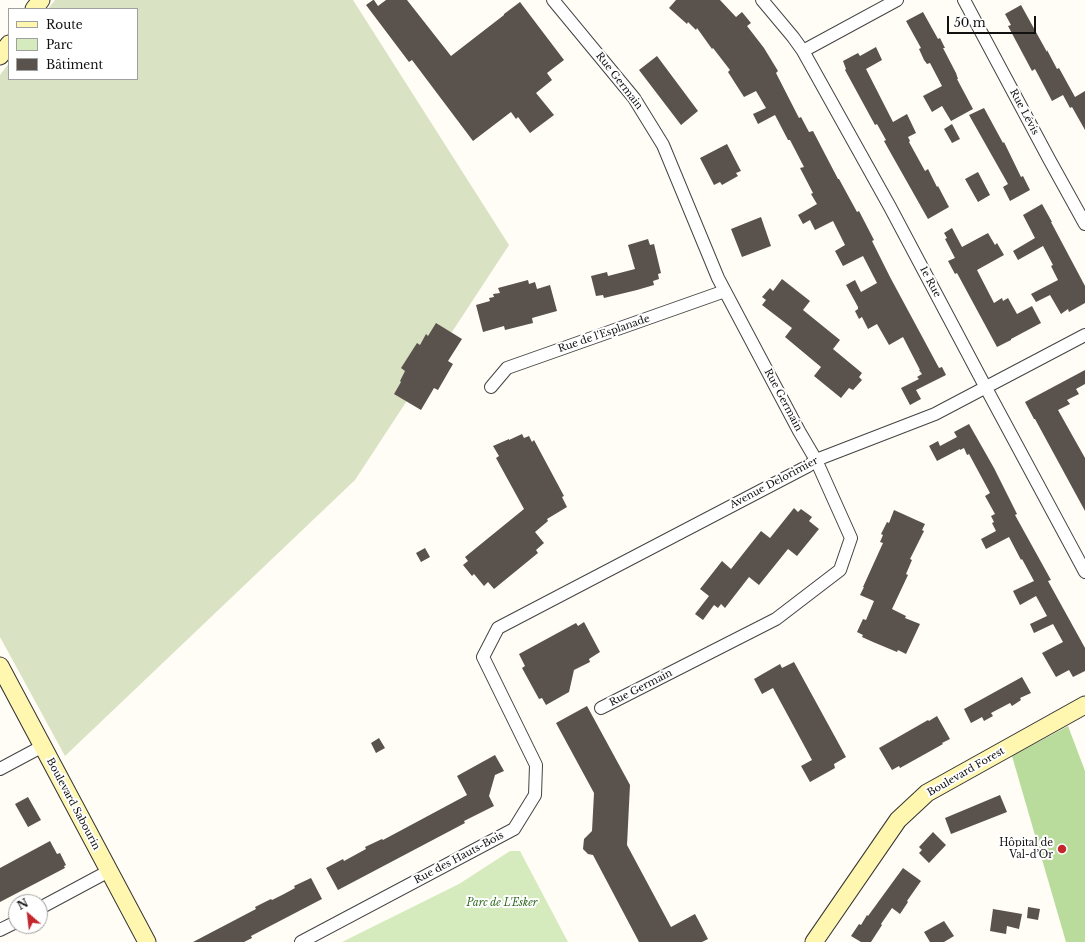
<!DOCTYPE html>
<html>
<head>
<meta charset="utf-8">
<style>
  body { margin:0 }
  #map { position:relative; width:1085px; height:942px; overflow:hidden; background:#fffdf5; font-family:"Libre Baskerville",serif }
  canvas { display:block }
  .legend { position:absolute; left:8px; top:8px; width:130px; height:72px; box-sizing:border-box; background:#fff; border:1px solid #a0a0a0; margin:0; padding:5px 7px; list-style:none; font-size:12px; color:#111 }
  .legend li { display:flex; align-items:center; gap:8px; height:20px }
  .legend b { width:20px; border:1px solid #a0a0a0 }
  .north { position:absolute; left:8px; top:894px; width:40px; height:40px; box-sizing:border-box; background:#fff; border:1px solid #a0a0a0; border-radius:50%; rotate:332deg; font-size:11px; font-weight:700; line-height:16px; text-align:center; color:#111 }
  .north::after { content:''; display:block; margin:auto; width:14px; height:18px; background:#c4262e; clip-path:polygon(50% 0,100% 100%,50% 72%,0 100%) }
  .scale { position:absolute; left:947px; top:16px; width:89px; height:18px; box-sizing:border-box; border:2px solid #111; border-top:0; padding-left:5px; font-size:12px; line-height:14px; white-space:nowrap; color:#111; -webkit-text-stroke:3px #fff; paint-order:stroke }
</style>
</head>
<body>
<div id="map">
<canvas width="1085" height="942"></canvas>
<ul class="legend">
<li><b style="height:5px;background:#fff6b0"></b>Route</li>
<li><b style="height:11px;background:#d5ebbd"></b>Parc</li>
<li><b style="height:11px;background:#5a524d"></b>Bâtiment</li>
</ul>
<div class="north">N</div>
<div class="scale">50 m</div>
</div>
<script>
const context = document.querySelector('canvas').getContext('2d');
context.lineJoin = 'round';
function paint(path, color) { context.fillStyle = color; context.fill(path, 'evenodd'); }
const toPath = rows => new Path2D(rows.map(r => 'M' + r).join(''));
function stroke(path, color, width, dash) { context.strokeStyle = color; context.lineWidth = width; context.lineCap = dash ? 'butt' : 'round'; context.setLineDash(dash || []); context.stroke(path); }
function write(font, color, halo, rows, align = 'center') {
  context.font = font + ' "Libre Baskerville",serif'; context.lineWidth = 4; context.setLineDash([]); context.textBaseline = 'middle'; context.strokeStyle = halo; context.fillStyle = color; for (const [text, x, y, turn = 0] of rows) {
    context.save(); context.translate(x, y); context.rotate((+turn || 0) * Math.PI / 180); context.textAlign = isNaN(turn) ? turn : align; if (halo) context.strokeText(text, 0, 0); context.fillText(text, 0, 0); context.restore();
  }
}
paint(toPath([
  [510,851,520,851,568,942,342,942,459,884]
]), '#d5ebbd');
paint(toPath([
  [1068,726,1085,771,1085,942,1066,942,1012,756]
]), '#b9dc9c');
paint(toPath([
  [55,0,353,0,509,245,355,480,65,756,0,637,0,75,9,63,9,79,137,79,137,9,48,9]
]), '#d9e3c4');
paint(toPath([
  [373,0,374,0,378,6,386,0,407,0,451,56,504,15,504,14,520,2,564,60,547,73,552,80,536,93,554,115,530,133,518,117,516,119,511,112,473,141,412,60,409,62,366,5],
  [676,0,720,0,736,17,742,12,751,23,747,26,764,48,778,71,776,73,799,118,801,117,809,132,813,131,838,179,839,179,857,212,859,211,874,240,872,241,890,277,939,368,942,367,946,375,916,390,921,399,910,405,901,388,919,379,917,377,922,374,919,370,920,370,903,337,889,345,877,324,868,329,862,317,859,319,855,311,858,309,858,307,846,285,855,280,861,292,877,283,863,256,843,266,835,251,845,245,833,221,815,230,810,220,803,224,798,215,817,204,811,194,813,193,800,168,804,167,790,140,788,140,775,115,758,124,753,114,766,108,756,91,744,97,728,72,730,70,713,48,712,49,697,28,696,30,688,22,687,24,669,8],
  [1021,5,1047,52,1047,50,1057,69,1059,68,1075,97,1085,91,1085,130,1072,107,1070,108,1063,95,1052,101,1035,69,1032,71,1008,26,1011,25,1005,14],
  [923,12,938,39,940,38,945,48,943,48,956,73,958,79,957,79,973,109,951,121,942,106,932,112,923,96,942,86,930,63,927,64,924,60,919,49,921,48,906,21],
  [876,47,882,60,866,69,893,122,907,114,916,133,908,137,910,141,909,142,925,171,928,169,937,187,938,186,949,207,928,219,889,150,884,141,886,140,877,124,875,125,845,70,846,69,843,61,858,53,860,56],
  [657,56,698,111,681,125,639,70],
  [984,108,1003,143,1004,142,1021,177,1023,176,1030,190,1010,201,1003,187,1008,184,969,115],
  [952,124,960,139,952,143,944,129],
  [727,144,741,171,736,173,738,176,722,185,720,182,714,185,700,158],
  [978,172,990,195,978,202,965,179],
  [1042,204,1052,222,1051,222,1085,286,1085,303,1069,312,1068,309,1061,314,1050,295,1036,302,1031,294,1058,280,1051,266,1053,265,1043,246,1018,260,1013,251,1035,238,1023,215],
  [761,217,771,246,742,257,731,229],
  [952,228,962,247,988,233,995,245,997,243,1004,255,977,270,994,303,1002,298,1003,301,1008,298,1017,314,1032,306,1041,323,1011,339,1011,340,997,347,957,273,955,274,948,261,955,258,945,239,947,238,944,233],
  [648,239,650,245,654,244,661,273,658,274,659,279,653,281,654,285,637,290,604,298,603,295,596,296,591,276,607,272,608,276,635,269,628,245],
  [782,279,810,301,803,310,840,340,833,349,862,373,859,377,862,380,853,390,849,388,841,398,814,376,821,367,785,337,792,328,762,305,766,300,762,297,770,288,773,291],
  [528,280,529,284,535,282,537,289,550,285,557,311,532,318,533,323,505,330,504,326,483,332,476,305,490,301,489,298,494,297,493,294,500,293,498,288],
  [436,323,462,339,448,361,453,364,438,390,434,388,421,410,394,394,401,382,400,381,405,371,401,368,417,343,420,345,426,334,428,336],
  [1085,370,1085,384,1076,389,1079,394,1067,400,1070,404,1058,410,1085,458,1085,511,1035,419,1034,419,1025,402],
  [969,424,994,468,1017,514,1015,515,1051,580,1048,581,1085,648,1085,671,1073,677,1069,670,1056,677,1042,653,1063,642,1053,624,1034,633,1030,624,1047,616,1036,596,1020,605,1013,591,1034,581,1022,559,1021,560,1009,537,986,549,981,539,996,531,992,523,994,522,991,516,995,514,985,496,990,493,969,454,967,455,964,448,960,450,960,449,937,461,929,446,938,441,940,446,957,437,954,432],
  [522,434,524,438,529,436,532,442,534,440,564,496,562,497,567,507,547,519,548,521,535,532,544,543,536,550,538,553,494,589,488,582,484,586,474,574,472,576,463,565,468,561,465,557,524,509,496,458,499,456,493,446,509,439,509,440],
  [794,508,798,512,801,509,812,517,809,521,819,529,797,556,788,549,759,585,749,577,725,608,721,604,718,608,714,605,703,620,695,614,709,596,700,589,722,561,731,569,761,531,770,538],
  [894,510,925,524,922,530,924,531,910,559,912,560,906,574,908,575,892,609,906,616,905,618,920,624,906,654,898,650,897,652,873,642,862,637,863,635,857,632,863,619,866,620,874,601,860,595,864,587,863,587,883,543,880,542,883,535,881,534,887,522,889,523],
  [425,548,430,557,421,562,416,553],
  [584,622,600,652,589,659,590,662,574,670,569,692,546,705,542,698,539,699,522,668,525,666,519,654,576,623,578,626],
  [794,662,846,757,834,764,835,768,810,782,801,766,812,760,773,688,762,694,754,679,780,664,782,668],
  [1022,677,1031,693,1020,698,1021,700,1012,706,1010,703,991,713,993,716,984,721,982,717,971,723,964,709],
  [587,706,630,785,627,845,671,927,695,914,708,939,702,942,639,942,593,855,588,854,583,849,584,839,592,831,594,793,556,723],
  [937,716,950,739,942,743,943,744,900,768,899,766,892,770,879,748,928,720,929,721],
  [379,738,385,748,376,753,371,743],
  [495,755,504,771,495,775,489,796,494,806,464,821,465,823,338,890,326,868,343,859,344,861,366,849,365,847,382,839,383,840,467,795,457,776],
  [1000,795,1007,812,951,834,945,818],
  [28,797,41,820,28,827,15,804],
  [933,832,946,845,929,863,919,853,922,850,919,847],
  [50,841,57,854,60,853,66,865,64,866,65,868,0,902,0,868],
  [903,868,921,881,907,901,908,902,900,914,892,908,881,924,882,925,871,942,861,942,851,936,859,924,861,925,867,915,868,916],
  [311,878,322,899,251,936,252,938,244,942,193,942,256,909,255,907,271,899,272,900,284,894,295,888,294,886],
  [1028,907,1040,909,1038,920,1027,918],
  [993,909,1022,914,1019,929,1007,926,1006,934,990,931],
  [944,921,954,936,944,942,930,942,924,932]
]), '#5a524d');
const street = toPath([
  [553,0,634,98,663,145,718,278,799,431,816,460,851,538,840,570,776,619,601,708],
  [762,0,793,37,803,51,890,207,986,388,1085,572],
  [964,0,1049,159,1085,224],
  [803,51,897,0],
  [491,387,507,368,725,291],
  [0,769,43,746],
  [40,908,109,871],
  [0,930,16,922],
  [301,942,514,829,535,795,536,765,483,657,498,628,808,466,816,460,935,414,1085,335]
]);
const secondary = toPath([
  [34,9,41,0],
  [0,56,9,44],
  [0,666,147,942],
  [814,942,898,820,927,793,1085,705]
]);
stroke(street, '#444', 14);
stroke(secondary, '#333', 19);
stroke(street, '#fff', 12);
stroke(secondary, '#fff6b0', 17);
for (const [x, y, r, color] of [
  [1062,849,5,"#c4262e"]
]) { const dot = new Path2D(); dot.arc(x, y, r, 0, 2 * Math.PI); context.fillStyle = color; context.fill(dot); stroke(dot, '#fff', 1.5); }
write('10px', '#111', '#fff', [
  ["Rue Germain",619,81,52],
  ["Rue Lévis",1024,112,62],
  ["1e Rue",930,282,62],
  ["Rue de l'Esplanade",604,334,-19],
  ["Rue Germain",783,400,62],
  ["Avenue Delorimier",774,483,-28],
  ["Rue Germain",641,688,-27],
  ["Boulevard Forest",966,772,-30],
  ["Boulevard Sabourin",73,804,62],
  ["Rue des Hauts-Bois",459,858,-28]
]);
write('10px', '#111', '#fff', [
  ["Hôpital de",1053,843],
  ["Val-d’Or",1053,855]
], 'right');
write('italic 10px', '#2f6b1f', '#fff', [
  ["Parc de L'Esker",502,903]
]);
</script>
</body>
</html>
